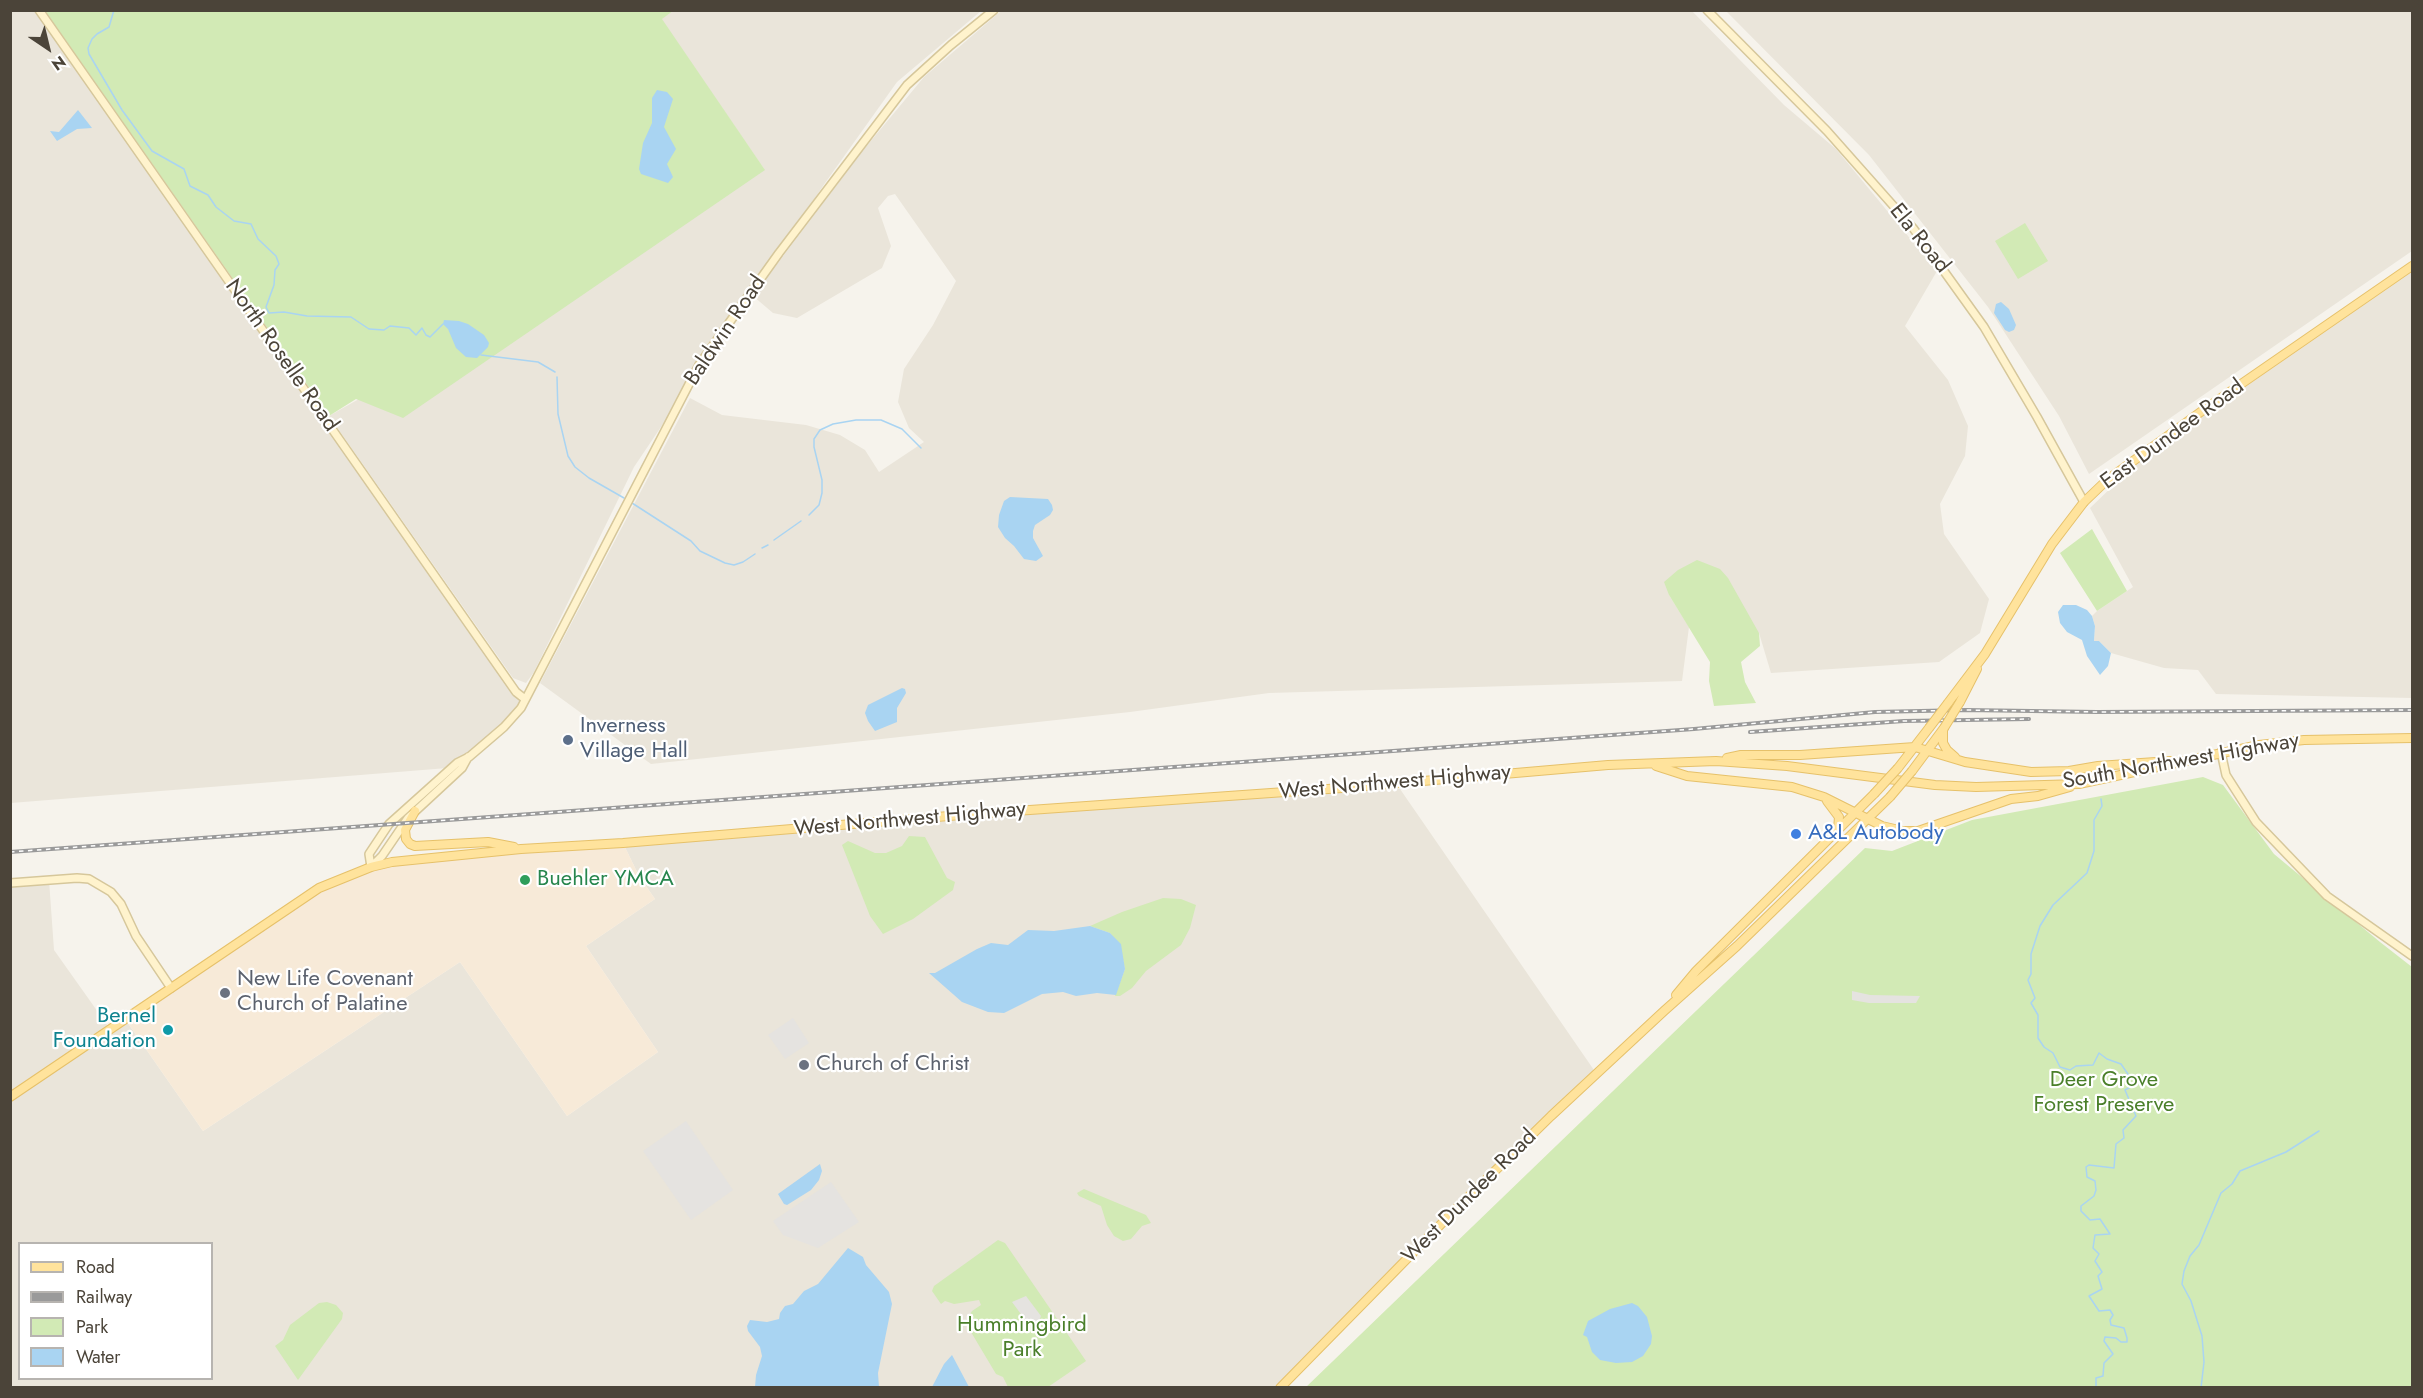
<!DOCTYPE html>
<html>
<head>
<meta charset="utf-8">
<style>
  body { margin:0 }
  #map { position:relative; width:2423px; height:1398px; overflow:hidden; background:#f6f3ec; font-family:Jost,sans-serif }
  canvas { display:block }
  .frame { position:absolute; inset:0; border:12px solid #4b4439; pointer-events:none }
  .legend { position:absolute; left:18px; top:1242px; width:195px; height:138px; box-sizing:border-box; background:#fff; border:2px solid #b7b4b0; margin:0; padding:8px 10px; list-style:none; font-size:18px; color:#4b4439 }
  .legend li { display:flex; align-items:center; gap:12px; height:30px }
  .legend b { width:30px; border:2px solid #b7b4b0 }
  .north { position:absolute; left:18px; top:18px; width:60px; height:60px; -webkit-text-stroke:4px #fff; paint-order:stroke; rotate:145deg; font-size:16px; font-weight:700; line-height:24px; text-align:center; color:#4b4439 }
  .north::after { content:''; display:block; margin:auto; width:21px; height:27px; background:#4b4439; clip-path:polygon(50% 0,100% 100%,50% 72%,0 100%) }
</style>
</head>
<body>
<div id="map">
<canvas width="2423" height="1398"></canvas>
<div class="frame"></div>
<ul class="legend">
<li><b style="height:8px;background:#ffe39c"></b>Road</li>
<li><b style="height:8px;background:#9a9a9a"></b>Railway</li>
<li><b style="height:16px;background:#d2eab5"></b>Park</li>
<li><b style="height:16px;background:#a9d4f2"></b>Water</li>
</ul>
<div class="north">N</div>
</div>
<script>
const context = document.querySelector('canvas').getContext('2d');
context.lineJoin = 'round';
function paint(path, color) { context.fillStyle = color; context.fill(path, 'evenodd'); }
const toPath = rows => new Path2D(rows.map(r => 'M' + r).join(''));
function stroke(path, color, width, dash) { context.strokeStyle = color; context.lineWidth = width; context.lineCap = dash ? 'butt' : 'round'; context.setLineDash(dash || []); context.stroke(path); }
function write(font, color, halo, rows, align = 'center') {
  context.font = font + ' Jost,sans-serif'; context.lineWidth = 4.5; context.setLineDash([]); context.textBaseline = 'middle'; context.strokeStyle = halo; context.fillStyle = color; for (const [text, x, y, turn = 0] of rows) {
    context.save(); context.translate(x, y); context.rotate((+turn || 0) * Math.PI / 180); context.textAlign = isNaN(turn) ? turn : align; if (halo) context.strokeText(text, 0, 0); context.fillText(text, 0, 0); context.restore();
  }
}
paint(toPath([
  [39,10,516,692,525,699,521,708,460,767,11,803,10,11],
  [673,11,981,11,897,82,825,183,634,467,534,672,526,683,513,678,329,416,764,169,661,19],
  [1001,11,1692,11,1784,105,1836,149,1937,271,1905,326,1948,380,1968,426,1965,456,1940,504,1944,534,1989,599,1980,633,1939,662,1771,673,1759,633,1669,595,1689,627,1682,681,1269,693,1130,712,651,764,540,683,690,398,722,415,806,425,840,435,865,450,879,472,924,442,909,428,898,402,904,369,933,325,956,281,895,194,888,196,878,208,891,246,882,268,797,318,773,313,753,296,860,154,924,77],
  [1726,11,2412,11,2412,251,2089,474,2059,416,1988,307,1869,155],
  [2412,272,2412,698,2216,694,2198,670,2164,668,2111,653,2099,641,2094,641,2095,626,2092,616,2097,611,2133,587,2090,508,2141,459],
  [1343,788,1400,789,1596,1073,1280,1387,11,1388,11,883,49,880,54,950,110,1029,125,1019,203,1131,460,962,567,1116,658,1052,586,946,655,899,639,876,623,843],
  [20,1244,212,1244,212,1378,20,1378]
]), '#eae5da');
paint(toPath([
  [623,843,639,876,655,899,586,946,658,1052,567,1116,460,962,203,1131,125,1019,295,903,371,867]
]), '#f7ead8');
paint(toPath([
  [45,11,673,11,662,19,765,170,403,418,356,399,329,416],
  [2025,223,2048,261,2018,279,1995,241],
  [2092,529,2127,591,2097,611,2060,553],
  [1697,560,1720,569,1728,578,1759,633,1760,646,1741,662,1745,682,1756,703,1714,706,1709,681,1710,662,1669,595,1664,582,1678,570],
  [2203,777,2223,785,2274,854,2380,942,2412,967,2412,1387,1305,1388,1865,848,1892,851,1972,820],
  [909,836,925,837,947,878,955,882,953,890,913,919,883,934,870,916,842,845,848,841,875,853,886,853,902,846],
  [1163,898,1181,899,1196,905,1190,928,1181,945,1146,971,1132,988,1120,996,1115,996,1125,969,1120,945,1110,933,1090,926,1122,912],
  [1084,1189,1146,1215,1151,1223,1142,1226,1131,1239,1123,1241,1114,1236,1107,1225,1101,1206,1079,1196,1077,1193],
  [998,1240,1005,1243,1086,1361,1048,1387,1008,1387,1003,1377,996,1374,965,1322,972,1311,981,1305,979,1300,954,1304,945,1301,941,1304,932,1291,934,1286],
  [327,1302,336,1305,343,1313,342,1319,298,1380,275,1346,283,1340,290,1325,319,1303]
]), '#d2eab5');
paint(toPath([
  [1852,991,1870,995,1920,996,1916,1003,1869,1003,1852,1000],
  [793,1018,809,1043,785,1059,768,1035],
  [686,1121,733,1190,691,1220,643,1151],
  [831,1182,859,1222,818,1248,783,1235,773,1221],
  [1026,1296,1041,1316,1039,1321,1034,1325,1029,1325,1012,1302]
]), '#e5e3e0');
paint(toPath([
  [657,90,667,92,673,99,664,127,676,149,667,164,673,177,668,183,641,174,639,169,643,143,652,123,652,98],
  [78,110,92,128,77,129,57,141,50,131,59,132],
  [2001,302,2009,309,2016,325,2014,330,2009,332,2005,330,1994,313,1996,304],
  [444,320,459,321,468,324,484,335,489,343,488,347,477,358,466,357,456,348,448,329,443,324],
  [1010,497,1048,499,1052,505,1053,510,1050,515,1035,525,1033,531,1033,538,1043,556,1036,561,1024,559,1014,546,1005,538,998,527,999,515,1004,501],
  [2063,605,2076,605,2087,610,2092,616,2095,626,2094,641,2099,641,2111,653,2108,666,2100,675,2087,656,2082,640,2067,632,2060,623,2058,612],
  [902,688,905,689,906,693,897,708,897,722,875,731,868,721,865,713,868,705],
  [1090,926,1110,933,1121,944,1125,969,1116,995,1097,993,1076,996,1063,992,1042,994,1004,1013,988,1012,962,1002,929,973,935,973,977,949,991,943,1008,945,1028,930,1054,931],
  [820,1164,822,1171,819,1180,811,1190,787,1205,784,1204,778,1194],
  [848,1248,863,1257,866,1265,889,1292,892,1304,878,1373,879,1387,755,1387,756,1375,762,1356,760,1347,748,1331,747,1326,750,1320,767,1322,779,1319,780,1313,785,1306,793,1304,804,1291,818,1284],
  [1632,1303,1638,1306,1647,1317,1652,1336,1651,1344,1643,1356,1632,1362,1616,1363,1600,1360,1592,1352,1587,1337,1583,1335,1588,1321,1610,1309],
  [952,1355,969,1387,932,1387,944,1364]
]), '#a9d4f2');
stroke(toPath([
  [114,10,109,27,97,34,92,39,88,48,89,54,122,110,152,151,184,169,190,186,208,195,216,207,234,221,251,224,258,239,276,256,279,264,275,270,274,285,266,307,269,313,284,312,307,316,351,317,369,329,384,330,390,326,409,328,416,335,422,328,426,335,430,337,443,324],
  [481,355,538,362,555,372],
  [557,377,558,414,568,456,575,467,589,478,624,498],
  [632,503,691,541,700,551,725,563,734,565,743,562,755,554],
  [809,515,819,505,822,493,822,480,814,447,814,439,820,430,833,424,856,420,881,420,902,429,921,448],
  [774,540,801,521],
  [762,548,768,545],
  [2096,1388,2096,1378,2103,1376,2104,1363,2113,1354,2104,1341,2105,1337,2116,1338,2121,1342,2127,1342,2127,1338,2124,1328,2111,1325,2110,1320,2113,1315,2110,1310,2099,1311,2089,1296,2102,1289,2098,1276,2102,1272,2095,1261,2099,1254,2093,1248,2095,1235,2110,1234,2100,1219,2090,1220,2081,1211,2081,1206,2094,1196,2096,1190,2095,1181,2087,1177,2086,1167,2089,1165,2114,1168,2116,1144,2124,1138,2123,1130,2136,1116,2125,1090,2139,1082,2130,1077,2121,1064,2107,1059,2099,1053,2093,1065,2076,1066,2070,1070,2060,1067,2053,1053,2044,1047,2038,1038,2038,1015,2031,1003,2035,998,2028,980,2031,974,2031,954,2040,926,2053,905,2087,873,2094,851,2094,820,2102,806,2101,799],
  [2201,1388,2204,1362,2202,1336,2191,1301,2182,1284,2184,1271,2190,1256,2199,1245,2221,1193,2232,1184,2240,1171,2286,1152,2319,1131]
]), '#a9d4f2', 1.5);
const secondary = toPath([
  [39,10,516,692,525,699],
  [1707,10,1827,131,1913,228,1984,327,2037,417,2084,502],
  [2221,752,2226,775,2256,822,2327,896,2412,956],
  [371,867,369,854,389,824,457,763,469,757,504,727,521,708,699,365,779,253,907,85,951,45,994,10],
  [371,867,382,856,408,818,462,768,468,757],
  [10,883,77,878,89,879,111,892,121,904,136,936,171,988]
]);
const primary = toPath([
  [1960,702,1977,669],
  [1948,703,1985,654,2052,544,2084,502,2107,480,2202,411,2412,266],
  [1943,730,1943,743,1947,750,1955,757],
  [1727,758,1741,755,1800,755,1915,747,1965,762,2031,772,2069,771,2098,766,2170,761],
  [1656,766,1687,776,1792,787,1824,797,1882,826,1903,831,1918,831,2011,799,2038,796,2070,787],
  [1898,768,1929,728],
  [1912,771,1944,728],
  [1827,801,1839,817,1838,829],
  [415,811,405,830,406,839,410,844,415,846,488,842,514,847],
  [1676,995,1696,971,1874,794],
  [10,1097,319,888,371,867,392,862,521,849,623,843,973,814,1342,788,1608,765,1716,761,1787,766,1935,785,1976,787,2079,784,2259,745,2304,740,2412,738],
  [1280,1388,1453,1212,1551,1116,1664,1011,1737,946,1890,797]
]);
stroke(secondary, '#d6c79b', 10);
stroke(primary, '#e6c16a', 10);
stroke(secondary, '#fff3cd', 7);
stroke(primary, '#ffe39c', 8);
const rail = toPath([
  [1750,732,1904,721,2029,719],
  [10,852,1694,729,1875,712,1966,710,2097,712,2412,710]
]);
stroke(rail, '#9a9a9a', 4);
stroke(rail, '#fff', 1.5, [4.5]);
const primaryBridge = toPath([
  [1929,728,1948,703],
  [1944,728,1960,702],
  [1874,794,1898,768],
  [1890,797,1912,771]
]);
stroke(primaryBridge, '#e6c16a', 10, []);
stroke(primaryBridge, '#ffe39c', 8);
for (const [x, y, r, color] of [
  [568,740,6,"#5c6f8a"],
  [1796,834,6,"#3f7fe0"],
  [525,880,6,"#2e9e5b"],
  [225,993,6,"#6b7280"],
  [168,1030,6,"#0f9aa8"],
  [804,1065,6,"#6b7280"]
]) { const dot = new Path2D(); dot.arc(x, y, r, 0, 2 * Math.PI); context.fillStyle = color; context.fill(dot); stroke(dot, '#fff', 2); }
write('22px', '#4b4439', '#fff', [
  ["Ela Road",1919,239,51],
  ["Baldwin Road",726,331,-56],
  ["North Roselle Road",281,356,55],
  ["East Dundee Road",2173,435,-36],
  ["South Northwest Highway",2181,762,-10],
  ["West Northwest Highway",1395,783,-5],
  ["West Northwest Highway",910,820,-5],
  ["West Dundee Road",1470,1197,-45]
]);
write('22px', '#4e5e75', '#fff', [
  ["Inverness",580,727],
  ["Village Hall",580,752]
], 'left');
write('22px', '#366cbe', '#fff', [
  ["A&L Autobody",1808,834]
], 'left');
write('22px', '#27864d', '#fff', [
  ["Buehler YMCA",537,880]
], 'left');
write('22px', '#5b616d', '#fff', [
  ["New Life Covenant",237,980],
  ["Church of Palatine",237,1005],
  ["Church of Christ",816,1065]
], 'left');
write('22px', '#0d838f', '#fff', [
  ["Bernel",156,1017],
  ["Foundation",156,1042]
], 'right');
write('22px', '#4a7f2a', '#fff', [
  ["Deer Grove",2104,1081],
  ["Forest Preserve",2104,1106],
  ["Hummingbird",1022,1326],
  ["Park",1022,1351]
]);
</script>
</body>
</html>
